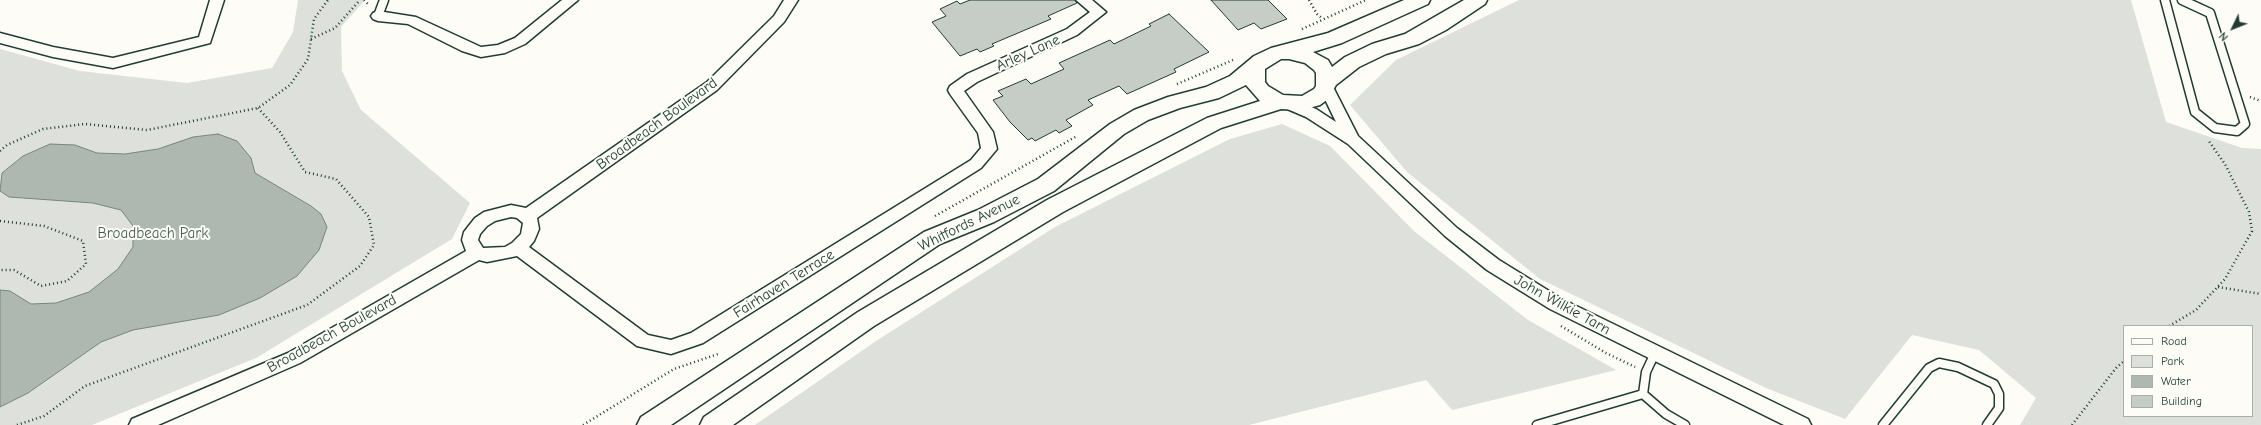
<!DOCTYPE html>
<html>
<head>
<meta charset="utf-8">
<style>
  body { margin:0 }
  #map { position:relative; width:2261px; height:425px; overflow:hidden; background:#fdfcf7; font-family:"Comic Neue",sans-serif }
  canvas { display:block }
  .legend { position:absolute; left:2123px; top:325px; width:130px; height:92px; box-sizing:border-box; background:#fdfcf7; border:1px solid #a4b0a9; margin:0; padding:5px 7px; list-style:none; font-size:12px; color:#1f3d34 }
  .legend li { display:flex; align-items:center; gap:8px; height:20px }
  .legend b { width:20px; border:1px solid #a4b0a9 }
  .north { position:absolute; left:2213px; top:8px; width:40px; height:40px; -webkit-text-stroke:3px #fdfcf7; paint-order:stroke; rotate:227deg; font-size:11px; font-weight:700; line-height:16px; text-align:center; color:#1f3d34 }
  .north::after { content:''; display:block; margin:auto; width:14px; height:18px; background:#1f3d34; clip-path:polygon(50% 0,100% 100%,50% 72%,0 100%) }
</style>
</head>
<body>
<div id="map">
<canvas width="2261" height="425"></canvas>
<ul class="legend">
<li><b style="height:5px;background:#fdfcf7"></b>Road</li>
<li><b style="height:11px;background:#dde0db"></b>Park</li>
<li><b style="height:11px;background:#aeb8b1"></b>Water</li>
<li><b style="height:11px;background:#c6cdc7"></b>Building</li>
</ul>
<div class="north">N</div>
</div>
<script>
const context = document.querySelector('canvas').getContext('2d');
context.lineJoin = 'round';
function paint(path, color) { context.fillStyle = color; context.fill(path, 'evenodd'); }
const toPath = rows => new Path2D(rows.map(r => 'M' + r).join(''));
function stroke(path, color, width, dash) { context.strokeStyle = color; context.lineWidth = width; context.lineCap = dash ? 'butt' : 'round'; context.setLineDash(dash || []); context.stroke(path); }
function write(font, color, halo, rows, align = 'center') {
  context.font = font + ' "Comic Neue",sans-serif'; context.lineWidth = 4; context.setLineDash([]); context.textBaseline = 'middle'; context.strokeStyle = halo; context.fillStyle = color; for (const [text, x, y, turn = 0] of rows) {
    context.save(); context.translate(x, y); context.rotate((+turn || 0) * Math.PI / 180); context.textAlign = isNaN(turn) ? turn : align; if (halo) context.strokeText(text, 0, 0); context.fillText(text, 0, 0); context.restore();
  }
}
paint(toPath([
  [298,0,365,0,341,27,342,71,361,110,470,203,452,239,256,358,92,425,0,425,0,49,80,71,187,83,272,68,293,32],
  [1519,0,2131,0,2166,122,2242,148,2261,149,2261,425,2020,425,2036,398,1979,350,1912,335,1845,419,1766,388,1540,279,1407,172,1350,105,1396,60],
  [2124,326,2252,326,2252,416,2124,416],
  [1282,124,1330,146,1414,231,1528,320,1616,370,1452,410,1426,380,1249,425,755,425,876,341,1055,227,1230,139]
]), '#dde0db');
const water = toPath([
  [218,134,237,141,251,158,255,173,311,206,321,214,327,227,319,250,297,276,260,298,219,315,133,330,101,342,28,393,0,407,0,290,10,291,31,304,56,303,89,292,118,269,133,247,133,226,121,210,93,203,9,197,0,191,2,173,23,156,50,144,75,145,97,153,125,154,158,149,193,137,218,134]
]);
paint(water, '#aeb8b1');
stroke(water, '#75877f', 1);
const building = toPath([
  [970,0,1075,0,1077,3,1048,16,1051,19,992,44,994,46,980,52,977,49,960,56,932,22,946,16,940,9,957,1,960,4,970,0],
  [1211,0,1268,0,1287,19,1261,29,1254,23,1238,30,1211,0],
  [1169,14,1209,52,1174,69,1176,72,1127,94,1119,86,1088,100,1093,105,1066,120,1072,126,1059,133,1056,130,1035,141,1032,138,1028,140,1010,122,993,100,1003,96,998,91,1026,79,1031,84,1064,69,1059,63,1110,40,1114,44,1151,26,1149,24,1169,14]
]);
paint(building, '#c6cdc7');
stroke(building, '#1f3d34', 1);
const lane = toPath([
  [2165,0,2195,112,2215,128,2237,131,2245,124,2210,13,2182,0],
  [378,16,384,0],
  [1655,353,1646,372,1643,394,1666,414,1685,425],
  [1537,425,1643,394],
  [1883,425,1929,368,1939,363,1958,367,1994,384,1999,394,1999,408,1987,425]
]);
const street = toPath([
  [210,0,224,0,210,43,113,68,53,57,0,43,0,33,53,47,113,58,199,37,210,0],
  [562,0,578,0,525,44,505,53,481,57,462,51,408,24,378,21,373,19,371,16,373,13,378,11,416,17,481,47,498,45,515,38,562,0],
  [784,0,798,0,784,22,717,90,537,218,539,229,534,241,529,247,648,335,671,340,691,333,971,160,981,148,978,133,950,94,948,90,950,86,967,74,1067,29,1090,12,1076,0,1092,0,1106,12,1077,35,977,82,964,91,993,132,997,149,981,168,703,343,671,354,637,346,517,256,487,262,479,260,300,363,158,425,129,425,132,419,288,353,466,251,462,240,464,232,475,218,484,212,511,205,526,208,707,82,774,16,784,0],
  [511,217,517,218,523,223,521,234,512,243,505,247,483,248,478,240,480,234,487,226,495,221,511,217],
  [1326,82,1331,83,1358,136,1457,228,1499,260,1562,299,1808,419,1811,425,1784,425,1550,309,1487,270,1445,236,1348,144,1306,117,1285,108,1283,104,1285,100,1295,100,1316,109,1336,122,1319,87,1321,83,1326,82]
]);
const primary = toPath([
  [1404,0,1430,0,1428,4,1342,43,1313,52,1328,60,1332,67,1345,57,1372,44,1405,34,1464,0,1487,0,1485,4,1446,30,1419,44,1386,54,1359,67,1336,85,1328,99,1320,105,1302,110,1281,109,1221,128,1063,212,874,326,733,425,700,425,704,417,858,312,1047,200,1207,118,1260,101,1246,85,1219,98,1180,108,1148,120,1124,134,1054,191,994,222,940,244,671,425,637,425,641,417,924,232,978,210,1038,179,1110,124,1134,110,1168,97,1206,87,1230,76,1254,56,1271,48,1328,33,1404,0],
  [1281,59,1289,59,1305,63,1314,70,1316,73,1316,86,1314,89,1302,96,1283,95,1268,86,1265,82,1265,69,1281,59]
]);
stroke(lane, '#1f3d34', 11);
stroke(street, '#1f3d34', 3);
stroke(primary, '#1f3d34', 3);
stroke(toPath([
  [364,0,369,5],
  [1309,0,1317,14,1323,19],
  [1302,29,1366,0],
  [311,39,335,28,360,0],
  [1177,84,1233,60],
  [2250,97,2261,101],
  [0,151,7,145,43,129,85,124,147,130,258,108,290,85,308,59,314,19,328,0],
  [935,216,1077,136],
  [0,221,44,226,83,241,86,264,67,281,41,286,14,270,0,270],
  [2218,287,2261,294],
  [1561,326,1606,353,1635,367],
  [2169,326,2196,310,2225,279,2252,231,2249,212,2225,164,2208,140],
  [17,425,44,416,85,386,307,305,360,266,374,245,369,217,336,179,305,172,280,132,258,108],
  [583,425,674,369,718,354],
  [2072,425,2116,368,2124,361]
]), '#1f3d34', 2.5, [1, 3]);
stroke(lane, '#fdfcf7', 8);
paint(street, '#fdfcf7');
paint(primary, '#fdfcf7');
write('15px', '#1f3d34', '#fdfcf7', [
  ["Arley Lane",1028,53,-24],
  ["Broadbeach Boulevard",657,124,-36],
  ["Whitfords Avenue",969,223,-26],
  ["Fairhaven Terrace",784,284,-32],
  ["John Wilkie Tarn",1562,305,29],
  ["Broadbeach Boulevard",332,334,-29]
]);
write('15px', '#455e55', '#fdfcf7', [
  ["Broadbeach Park",153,234]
]);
</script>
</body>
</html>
